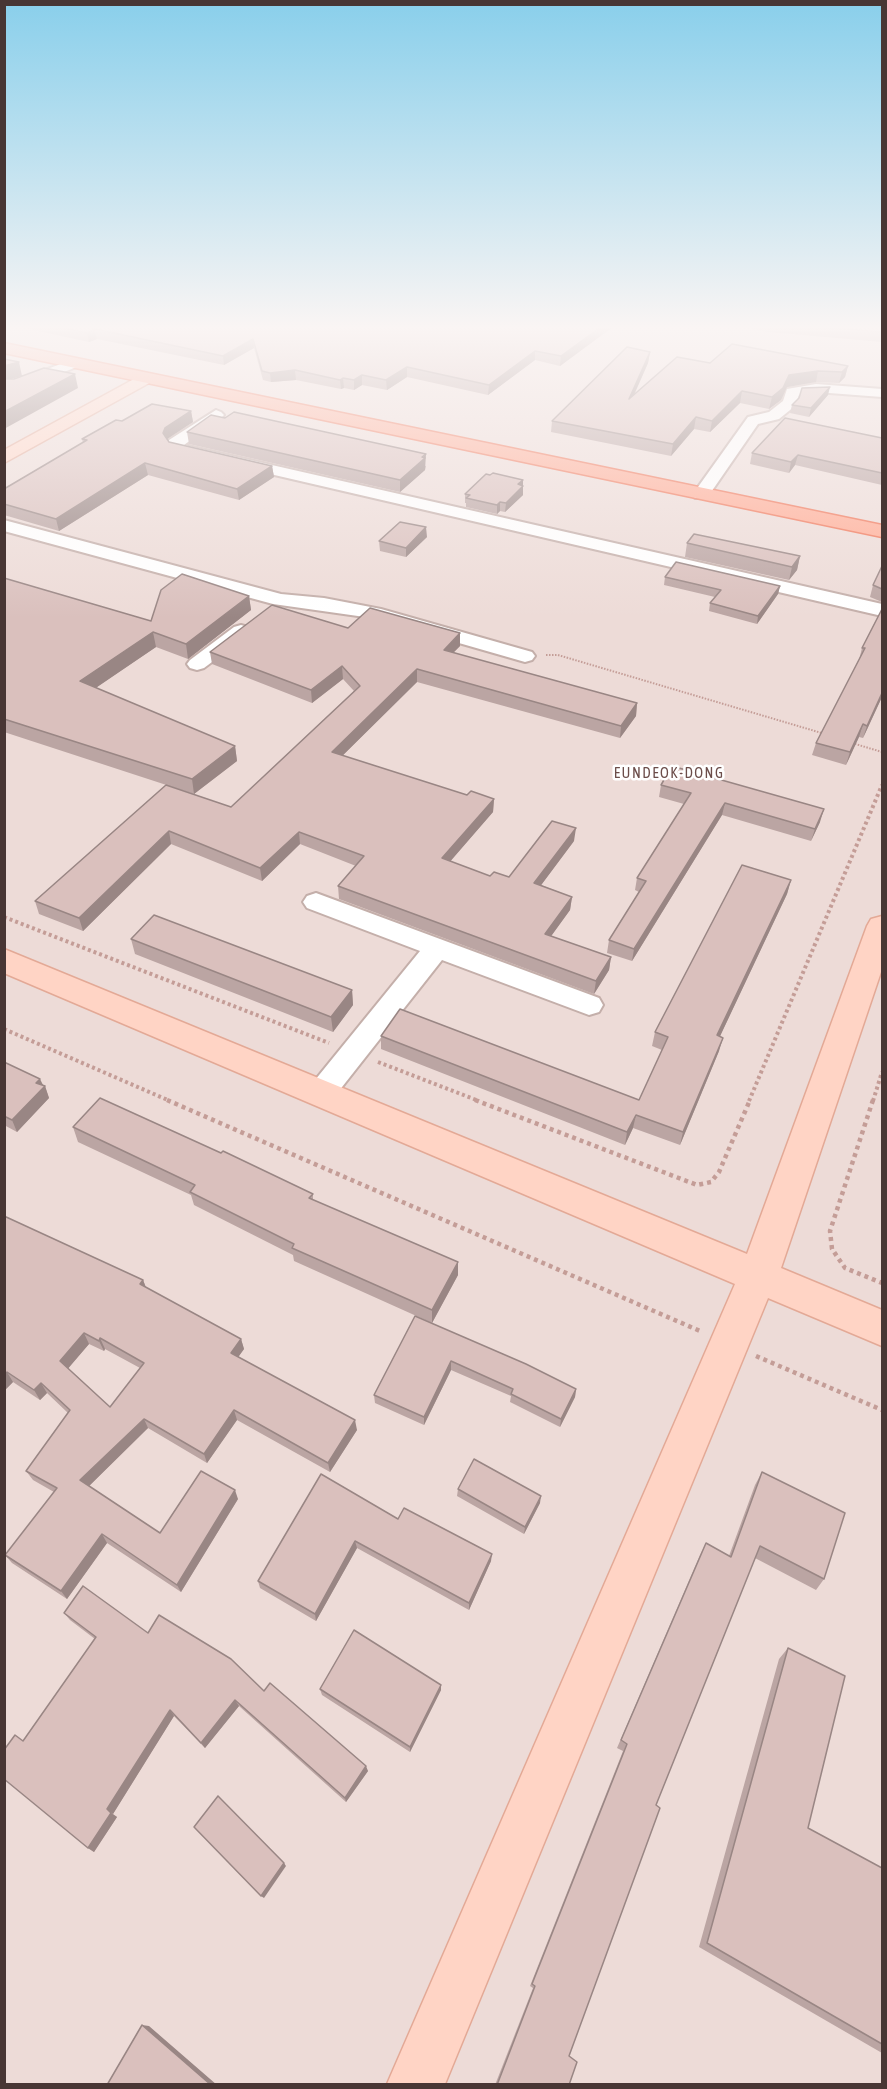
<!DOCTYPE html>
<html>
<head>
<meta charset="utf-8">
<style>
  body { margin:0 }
  #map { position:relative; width:887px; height:2089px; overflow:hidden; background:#f5e9e6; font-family:"Asap Condensed",sans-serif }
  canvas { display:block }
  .frame { position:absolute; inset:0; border:6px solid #483634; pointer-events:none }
</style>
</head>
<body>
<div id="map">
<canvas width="887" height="2089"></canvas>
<div class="frame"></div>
</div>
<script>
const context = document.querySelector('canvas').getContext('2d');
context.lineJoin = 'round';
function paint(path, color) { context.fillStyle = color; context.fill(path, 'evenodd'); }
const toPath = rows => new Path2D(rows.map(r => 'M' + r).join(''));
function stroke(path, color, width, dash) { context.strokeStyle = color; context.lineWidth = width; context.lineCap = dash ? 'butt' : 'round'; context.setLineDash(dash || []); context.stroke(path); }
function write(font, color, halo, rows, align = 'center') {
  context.font = font + ' "Asap Condensed",sans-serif'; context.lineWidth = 5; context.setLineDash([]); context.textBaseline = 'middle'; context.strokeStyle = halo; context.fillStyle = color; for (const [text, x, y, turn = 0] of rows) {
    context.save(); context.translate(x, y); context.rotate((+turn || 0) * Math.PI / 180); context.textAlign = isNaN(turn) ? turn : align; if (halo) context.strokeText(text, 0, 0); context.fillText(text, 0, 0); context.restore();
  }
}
paint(toPath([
  [5,326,882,326,882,2084,5,2084]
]), '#eddbd7');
const street = toPath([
  [74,359,79,360,81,363,79,366,17,391,4,391,4,383,10,383,74,359],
  [816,384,882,389,882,397,816,392,799,395,795,406,779,419,758,424,707,498,695,498,693,494,748,417,769,412,783,401,787,389,816,384],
  [216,410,221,412,224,415,221,418,184,445,882,604,882,616,171,451,167,443,169,440,216,410],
  [4,520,281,594,324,598,381,609,532,652,535,656,532,660,525,662,372,618,273,604,4,531,4,520],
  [241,625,248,627,251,631,248,635,204,668,197,670,190,668,187,664,190,660,234,627,241,625],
  [316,893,599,998,603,1005,599,1012,589,1015,442,960,331,1101,321,1105,311,1101,306,1093,311,1085,420,951,307,908,303,902,307,896,316,893]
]);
const secondary = toPath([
  [145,373,153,378,151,382,4,463,4,450,145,373],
  [882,916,882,969,781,1268,882,1310,882,1346,768,1298,445,2084,387,2084,735,1284,4,973,4,949,747,1254,867,926,871,919,882,916]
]);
const primary = toPath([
  [4,343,882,525,882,537,4,353,4,343]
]);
stroke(street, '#c4afaa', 4);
stroke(secondary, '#e3a996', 3);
stroke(primary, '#f07658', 3);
stroke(toPath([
  [546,655,558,655,825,734],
  [852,743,882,752]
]), '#c49d97', 2, [1.5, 1.5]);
stroke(toPath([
  [4,917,329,1043],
  [4,1029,170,1101],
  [378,1062,479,1101],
  [749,1101,882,785],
  [873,1101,882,1072]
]), '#c49d97', 4, [3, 3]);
stroke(toPath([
  [167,1100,700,1331],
  [475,1100,697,1185,711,1182,719,1172,750,1100],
  [873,1100,830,1231,832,1249,845,1268,882,1283],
  [756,1356,882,1410]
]), '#c49d97', 4.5, [4, 4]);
paint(street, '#fff');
paint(secondary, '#ffd4c5');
paint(primary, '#ffab94');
paint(toPath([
  [15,326,614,326,560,366,535,360,488,395,407,377,387,390,362,385,354,390,344,388,341,389,296,380,271,382,263,380,254,348,224,365,97,339,89,342],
  [735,326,882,326,882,342,769,332],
  [650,352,648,363,635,393,710,363,848,366,845,377,839,383,816,382,787,387,781,400,769,409,740,403,710,432,694,429,671,456,551,432,552,421],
  [828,395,809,417,790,413,792,405],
  [191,411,193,422,167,439,169,442,272,466,274,477,239,500,148,475,59,531,4,515,4,489,83,443,82,439,122,421],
  [187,432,426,466,425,470,400,492,189,444],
  [882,438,882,485,795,465,789,473,750,464,752,453],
  [523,480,523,495,505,512,500,511,497,514,466,507,466,503,465,503,465,494],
  [427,537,406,557,380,551,379,541],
  [687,543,800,556,797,570,789,580,685,557],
  [882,566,882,602,870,597,873,585],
  [665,577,780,586,778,594,757,624,709,611,710,603,715,597,664,585],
  [4,578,151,621,249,596,251,610,188,659,156,647,95,688,235,746,237,761,194,794,4,732],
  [882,609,882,697,863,738,859,737,846,765,812,755,816,743,859,660,862,648],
  [348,628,460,646,453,653,637,703,636,716,620,738,417,682,342,756,467,795,494,799,493,812,450,861,490,876,509,877,574,841,541,885,572,897,570,910,551,936,611,957,609,970,594,994,339,899,338,886,356,866,300,844,262,881,171,844,83,931,39,914,35,901,166,785,231,807,354,691,343,679,312,703,212,664,210,652],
  [661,785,820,822,811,841,722,815,632,961,607,953,609,940,639,892,635,890,637,878,684,804,659,797],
  [791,880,787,894,720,1036,719,1051,680,1145,633,1128,625,1145,381,1049,381,1036,639,1100,662,1050,652,1046,655,1032],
  [131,939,352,990,353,1005,333,1032,135,954],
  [4,1062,45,1086,49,1098,17,1132,4,1125],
  [73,1127,313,1194,313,1200,458,1275,432,1323,294,1261,293,1255,194,1205,191,1195,78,1142],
  [4,1216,143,1280,146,1288,241,1339,244,1349,238,1357,357,1430,330,1472,237,1420,207,1463,148,1428,89,1486,160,1533,238,1499,181,1592,107,1543,67,1599,12,1563,5,1555,54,1492,33,1480,26,1471,68,1413,47,1393,40,1400,13,1382,4,1391],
  [89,1344,104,1351,105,1349,140,1368,110,1407,68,1368],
  [415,1316,576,1389,575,1397,560,1427,510,1402,511,1396,451,1370,424,1425,375,1403,374,1395],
  [762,1472,824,1579,816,1590,755,1558,656,1805,569,2056,569,2085,495,2085,533,1988,530,1986,623,1751,617,1748,700,1555,706,1543,729,1556,755,1485],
  [458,1489,540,1503,524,1534,457,1496],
  [398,1519,491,1561,469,1610,357,1548,316,1621,260,1588,258,1581],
  [64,1613,148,1633,264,1691,368,1771,346,1802,239,1706,205,1748,174,1716,113,1814,117,1817,94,1852,88,1848,23,1741,95,1639,70,1620],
  [788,1648,808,1828,882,1868,882,2053,699,1947,779,1659],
  [441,1685,441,1690,410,1752,322,1695,320,1689]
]), '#bba5a3');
paint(toPath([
  [602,326,614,326,560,366,561,356],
  [95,329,97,339,89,342,87,333],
  [253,339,254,348,224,365,223,356],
  [535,351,535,360,488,395,489,385],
  [650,352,648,363,627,410,629,399],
  [19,362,22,376,4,381,4,366],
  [848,366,845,377,839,383,842,372],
  [407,367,407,377,387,390,386,380],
  [295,370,296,380,271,382,270,373],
  [818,371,816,382,787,387,781,400,769,409,772,397,789,375],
  [75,374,78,388,4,429,4,412],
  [362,375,362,385,354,390,354,380],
  [343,378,344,388,341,389,340,380],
  [830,387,828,395,809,417,811,408],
  [742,391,740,403,710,432,712,421],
  [191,411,193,422,167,439,165,444,163,433,165,428],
  [696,417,694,429,671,456,673,444],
  [426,454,425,470,400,492,400,480],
  [798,455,795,465,789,473,791,462],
  [145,463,148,475,59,531,56,519],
  [272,466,274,477,239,500,237,489],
  [523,480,523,495,505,512,506,503,518,484],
  [500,502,500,511,497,514,497,505],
  [426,527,427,537,406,557,406,548],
  [800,556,797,570,789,580,792,567],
  [780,586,778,594,757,624,758,616],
  [249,596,251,610,188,659,186,644],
  [153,632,156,647,84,696,80,681],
  [460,633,460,646,444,662,444,650],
  [342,666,343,679,312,703,311,690],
  [417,669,417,682,333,765,332,752],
  [882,693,882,697,863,738,867,726],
  [637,703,636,716,620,738,621,726],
  [863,724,859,737,846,765,850,752],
  [235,746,237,761,194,794,192,779],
  [494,799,493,812,442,871,442,858],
  [725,803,722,815,632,961,634,949],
  [824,809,820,822,811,841,815,829],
  [576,828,574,841,533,896,534,883],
  [169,831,171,844,83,931,79,918],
  [299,832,300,844,262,881,260,868],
  [791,880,787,894,714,1049,717,1035],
  [572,897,570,910,544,946,545,934],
  [611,957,609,970,594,994,596,981],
  [352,990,353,1005,333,1032,331,1017],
  [723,1038,719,1051,680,1145,683,1132],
  [40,1079,44,1087,45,1086,49,1098,17,1132,12,1120,36,1083],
  [636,1115,633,1128,625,1145,627,1132],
  [458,1262,458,1275,432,1323,432,1310],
  [143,1280,147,1290,140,1284],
  [84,1333,89,1344,66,1371,60,1361],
  [100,1338,105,1349,104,1351,99,1341],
  [241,1339,244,1349,234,1363,231,1353],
  [451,1361,451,1370,424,1425,424,1417],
  [7,1372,13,1382,4,1391,4,1374],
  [41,1383,47,1393,40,1400,34,1390],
  [576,1389,575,1397,560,1427,561,1419],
  [234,1410,237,1420,207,1463,204,1454],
  [144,1419,148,1428,86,1489,80,1480],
  [355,1420,357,1430,330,1472,328,1463],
  [235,1490,238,1499,181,1592,177,1585],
  [541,1496,540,1503,524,1534,525,1527],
  [102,1534,107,1543,67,1599,61,1591],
  [355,1541,357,1548,316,1621,315,1614],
  [492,1554,491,1561,469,1610,469,1603],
  [441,1685,441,1690,410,1752,410,1747],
  [235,1700,239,1706,205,1748,201,1743],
  [170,1710,174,1716,113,1814,107,1809],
  [366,1766,368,1771,346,1802,345,1798],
  [111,1813,117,1817,94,1852,88,1848],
  [284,1863,286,1866,264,1898,261,1896],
  [142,2025,149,2026,217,2085,211,2085]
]), '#998684');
const building = toPath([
  [56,326,602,326,561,356,535,351,489,385,407,367,386,380,362,375,354,380,343,378,340,380,295,370,270,373,262,371,253,339,223,356,95,329,87,333,56,326],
  [808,326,882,326,882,332,808,326],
  [732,344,848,366,842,372,818,371,789,375,783,388,772,397,742,391,712,421,696,417,673,444,552,421,627,347,650,352,629,399,677,357,710,363,732,344],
  [4,359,19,362,4,366,4,359],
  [44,368,75,374,4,412,4,379,14,379,44,368],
  [830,387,811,408,792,405,799,398,802,388,830,387],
  [152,404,191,411,165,428,163,433,169,442,272,466,237,489,145,463,56,519,4,504,4,489,87,440,82,439,116,420,122,421,152,404],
  [234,412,426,454,422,457,425,458,400,480,187,432,211,415,225,418,234,412],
  [785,418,882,438,882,473,798,455,791,462,752,453,785,418],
  [493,473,523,480,518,484,523,486,506,503,500,502,497,505,466,498,470,495,465,494,486,474,490,475,493,473],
  [400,522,426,527,406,548,379,541,400,522],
  [694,534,800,556,792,567,687,543,694,534],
  [676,562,780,586,758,616,710,603,721,590,665,577,676,562],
  [882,566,882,589,873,585,882,566],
  [182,574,249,596,186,644,153,632,80,681,235,746,192,779,4,719,4,578,151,621,161,590,182,574],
  [272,605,348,628,370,608,460,633,444,650,637,703,621,726,417,669,332,752,467,795,471,791,494,799,442,858,490,876,494,872,509,877,552,821,576,828,534,883,572,897,545,934,611,957,596,981,338,886,364,856,299,832,260,868,169,831,79,918,35,901,166,785,231,807,360,686,342,666,311,690,210,652,272,605],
  [882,609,882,693,867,726,863,724,850,752,816,743,865,648,862,648,882,609],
  [672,766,824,809,815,829,725,803,634,949,609,940,646,881,637,878,691,793,661,785,672,766],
  [742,865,791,880,717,1035,723,1038,683,1132,636,1115,627,1132,381,1036,400,1009,639,1100,668,1037,655,1032,742,865],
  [154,915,352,990,331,1017,131,939,154,915],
  [4,1062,40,1079,36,1083,45,1086,12,1120,4,1116,4,1062],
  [100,1098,221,1153,223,1151,313,1194,309,1198,458,1262,432,1310,292,1248,294,1244,190,1192,195,1185,73,1127,100,1098],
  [4,1216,143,1280,140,1284,241,1339,231,1353,355,1420,328,1463,234,1410,204,1454,144,1419,80,1480,160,1533,201,1471,235,1490,177,1585,102,1534,61,1591,5,1555,57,1488,26,1471,70,1410,41,1383,34,1390,7,1372,4,1374,4,1216],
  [84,1333,99,1341,100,1338,144,1363,110,1407,60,1361,84,1333],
  [415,1316,526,1364,576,1389,561,1419,511,1394,513,1389,451,1361,424,1417,374,1395,415,1316],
  [474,1459,541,1496,525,1527,458,1489,474,1459],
  [762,1472,845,1513,824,1579,760,1546,656,1805,660,1808,569,2056,577,2062,569,2085,497,2085,535,1986,532,1984,627,1744,621,1740,706,1543,731,1557,762,1472],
  [321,1474,398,1519,404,1508,492,1554,469,1603,355,1541,315,1614,258,1581,321,1474],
  [83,1586,148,1633,159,1615,231,1659,264,1691,270,1683,366,1766,345,1798,235,1700,201,1743,170,1710,107,1809,111,1813,88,1848,4,1779,4,1750,15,1735,23,1741,96,1637,64,1613,83,1586],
  [354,1630,441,1685,410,1747,320,1689,354,1630],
  [788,1648,845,1676,808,1828,882,1868,882,2044,707,1943,788,1648],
  [218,1796,284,1863,261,1896,194,1827,218,1796],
  [142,2025,211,2085,107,2085,142,2025]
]);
paint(building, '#dac0bd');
stroke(building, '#998684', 1.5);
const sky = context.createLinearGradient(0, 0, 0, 618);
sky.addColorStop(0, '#89cfeb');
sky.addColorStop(0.53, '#faf5f4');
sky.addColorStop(1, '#faf5f400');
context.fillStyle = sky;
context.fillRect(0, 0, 887, 618);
context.letterSpacing = '1.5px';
write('15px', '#6c4d4a', '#fff', [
  ["EUNDEOK-DONG",669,773]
]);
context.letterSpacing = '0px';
</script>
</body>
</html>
